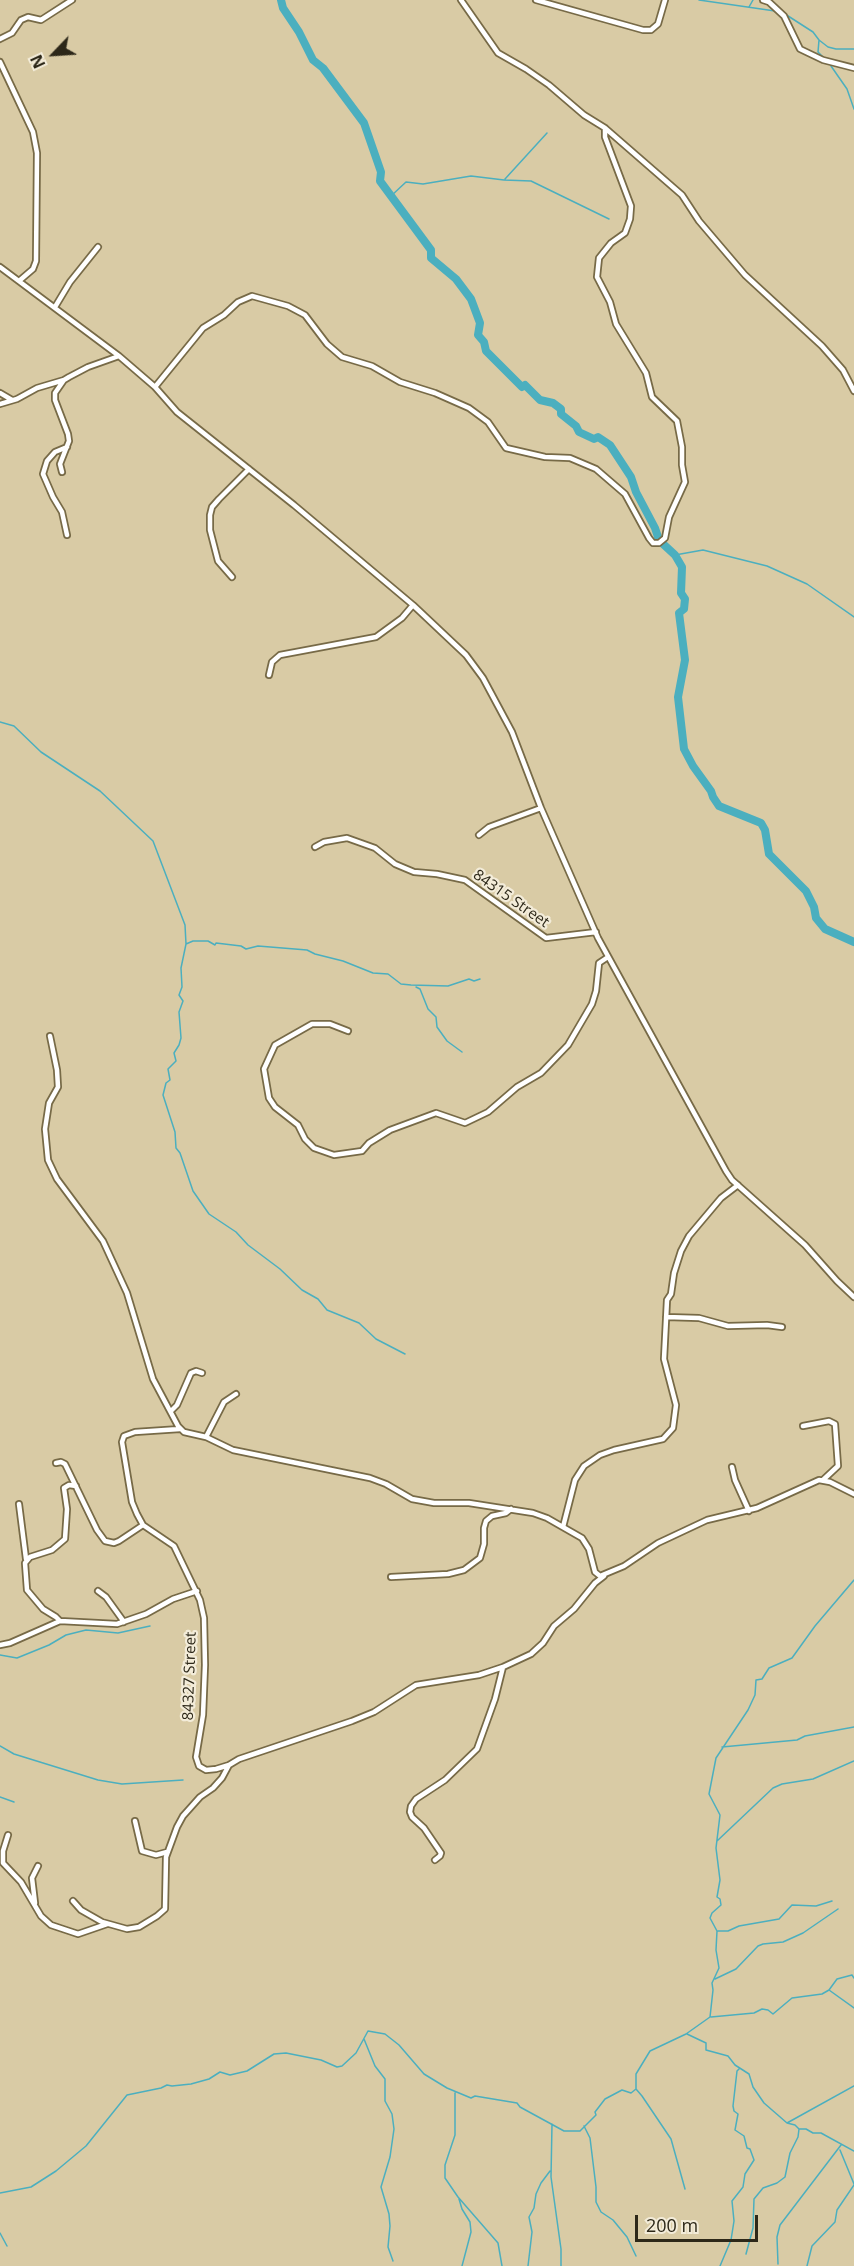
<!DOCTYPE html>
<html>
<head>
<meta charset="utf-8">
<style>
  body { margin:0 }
  #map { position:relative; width:854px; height:2266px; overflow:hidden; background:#d9cba5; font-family:"Open Sans",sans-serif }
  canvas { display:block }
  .north { position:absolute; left:24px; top:24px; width:60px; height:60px; -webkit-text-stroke:4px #f3ecd9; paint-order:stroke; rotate:245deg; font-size:16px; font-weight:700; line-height:24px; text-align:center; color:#2d2819 }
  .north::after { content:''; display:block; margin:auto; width:21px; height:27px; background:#2d2819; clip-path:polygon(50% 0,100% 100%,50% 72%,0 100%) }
  .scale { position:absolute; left:635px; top:2215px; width:123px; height:27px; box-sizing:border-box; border:3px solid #2d2819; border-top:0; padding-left:8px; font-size:18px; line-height:21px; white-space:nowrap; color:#2d2819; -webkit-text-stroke:4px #f3ecd9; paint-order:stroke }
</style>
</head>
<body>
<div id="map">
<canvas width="854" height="2266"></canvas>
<div class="north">N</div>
<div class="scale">200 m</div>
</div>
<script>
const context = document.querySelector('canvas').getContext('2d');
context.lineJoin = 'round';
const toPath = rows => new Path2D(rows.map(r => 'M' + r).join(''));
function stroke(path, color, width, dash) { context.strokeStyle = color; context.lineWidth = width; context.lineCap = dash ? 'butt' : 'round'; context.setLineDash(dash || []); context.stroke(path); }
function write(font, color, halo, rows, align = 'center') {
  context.font = font + ' "Open Sans",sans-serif'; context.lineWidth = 4.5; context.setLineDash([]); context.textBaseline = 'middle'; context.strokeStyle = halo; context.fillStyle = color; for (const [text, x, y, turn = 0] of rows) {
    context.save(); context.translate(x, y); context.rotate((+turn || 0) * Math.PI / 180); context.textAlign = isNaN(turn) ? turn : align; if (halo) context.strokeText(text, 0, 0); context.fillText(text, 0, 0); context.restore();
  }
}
stroke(toPath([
  [699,0,775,11],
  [749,7,753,0],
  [785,14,813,32,819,40,818,52,824,58],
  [819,40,828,47,836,49,854,49],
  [831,66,847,89,854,109],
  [505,179,547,133],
  [391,196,406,182,423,184,471,176,504,180,531,181,609,219],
  [675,555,703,550,767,566,807,584,854,617],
  [0,722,14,726,41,752,100,791,153,841,185,925,186,944,193,941,208,941,215,945,216,943,241,946,246,949,258,946,307,950,315,954,343,961,373,973,388,974,401,984,411,985,448,986,469,979,474,981,480,979],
  [186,944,181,968,182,987,179,995,183,1001,179,1012,181,1038,179,1045,174,1053,176,1061,168,1069,170,1080,166,1083,163,1095,175,1132,176,1148,180,1153,193,1191,209,1214,236,1232,248,1245,280,1269,302,1290,318,1299,327,1310,359,1323,376,1339,405,1354],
  [416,987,420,989,428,1009,436,1017,437,1027,447,1041,462,1052],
  [0,1655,17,1658,49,1645,66,1635,86,1630,118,1633,150,1626],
  [0,1746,14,1754,98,1780,122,1784,183,1780],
  [722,1747,797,1740,805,1736,854,1727],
  [0,1797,14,1802],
  [717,1841,773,1788,782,1784,813,1779,854,1761],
  [718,1931,728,1931,739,1926,779,1919,792,1905,816,1906,832,1901],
  [715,1979,736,1969,758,1946,763,1944,783,1942,803,1933,838,1909],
  [829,1990,854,2008],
  [711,2017,754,2013,762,2009,768,2010,773,2014,792,1998,822,1994,829,1990,837,1979,852,1975,854,1978],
  [687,2034,706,2043,706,2050,728,2056,735,2065,749,2074,753,2087,764,2103,787,2123,795,2125,799,2129,806,2129,813,2133,821,2133,854,2151],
  [364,2039,375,2066,385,2079,385,2101,392,2114,394,2129,390,2157,381,2187,389,2214,390,2226,388,2247,393,2261],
  [636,2089,642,2096,671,2139,685,2189],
  [455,2093,455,2135,445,2165,445,2178,458,2197,498,2243,502,2266],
  [787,2123,854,2086],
  [552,2124,551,2177,561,2249,561,2266],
  [584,2126,590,2138,596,2187,596,2202,601,2212,613,2220,627,2237,636,2256],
  [840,2150,854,2184],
  [0,2193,31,2187,56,2171,86,2146,127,2095,161,2088,167,2085,172,2086,191,2084,209,2079,220,2072,230,2075,247,2071,274,2054,286,2053,321,2060,337,2067,342,2066,356,2053,368,2031,385,2034,399,2045,424,2074,447,2088,471,2098,475,2096,517,2103,520,2107,564,2131,580,2131,596,2115,595,2112,605,2099,622,2090,631,2093,636,2089,636,2074,650,2051,686,2034,710,2017,713,1990,712,1983,719,1968,716,1950,717,1931,710,1918,712,1913,721,1905,720,1899,717,1897,720,1880,716,1848,720,1815,709,1794,716,1758,748,1710,755,1695,756,1680,762,1679,769,1668,792,1658,815,1626,854,1580],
  [459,2199,462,2209,470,2222,471,2232,462,2266],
  [0,2233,7,2246],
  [746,2254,753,2228,754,2199,763,2188,777,2183,785,2177,790,2153,798,2137,799,2129],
  [778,2264,777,2237,780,2225,841,2145],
  [528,2266,532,2232,529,2217,534,2208,536,2194,541,2183,550,2171],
  [720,2266,731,2240,734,2221,732,2201,743,2187,745,2174,754,2160,750,2149,747,2148,744,2136,735,2130,738,2114,734,2111,733,2106,737,2071,740,2068],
  [807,2266,812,2246,835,2222,837,2210,854,2185]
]), '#4bafbf', 1.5);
stroke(toPath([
  [281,0,283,8,299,32,313,60,323,68,364,123,381,172,380,181,431,250,431,258,456,279,471,299,480,323,478,335,484,342,486,351,522,387,525,385,540,400,553,403,561,409,561,414,576,426,579,432,594,439,598,437,610,445,631,477,636,492,655,528,659,540],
  [662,543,675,555,682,567,681,593,685,599,684,609,679,613,685,660,678,697,684,749,693,766,711,791,713,797,719,806,761,823,765,830,769,854,806,891,814,907,816,918,825,929,854,942]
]), '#4bafbf', 8);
const minor = toPath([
  [461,0,498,53,526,69,549,85,584,115,605,128,682,195,699,221,745,275,822,346,843,370,854,391],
  [536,0,643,30,651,30,658,24,665,0],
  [763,0,769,2,784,16,800,49,823,60,854,68],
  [0,39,12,33,21,20,28,17,41,20,72,0],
  [0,62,33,132,37,153,36,261,33,269,19,281],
  [0,267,119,356,155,387,177,412,294,505,413,605,466,655,483,678,512,732,541,808,598,938,726,1171,732,1180,805,1245,837,1281,854,1297],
  [55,307,70,282,98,247],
  [155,387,203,328,224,315,238,302,252,296,288,306,305,315,327,344,342,357,372,366,400,382,435,393,469,408,488,422,506,448,545,457,570,458,596,469,625,494,649,538,653,543,659,543,665,538,669,517,685,482,682,465,682,447,677,421,652,397,646,373,616,324,610,302,597,277,599,258,611,243,625,233,630,219,631,206,605,137,605,128],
  [0,393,12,400],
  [0,404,17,399,37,388,64,380],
  [67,447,55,452,47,461,43,474,53,497,62,512,67,535],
  [62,472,60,464,69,441,68,434,55,400,55,393,64,380,69,377,88,367,119,356],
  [232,577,218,561,210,530,210,515,212,507,219,499,249,469],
  [269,675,272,662,280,655,376,637,402,618,413,605],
  [479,835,489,827,541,808],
  [315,847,324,842,347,838,375,848,395,864,414,872,437,874,465,880,546,938,596,932],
  [348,1031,330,1024,312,1024,275,1045,264,1069,269,1098,275,1107,298,1125,305,1139,314,1148,334,1155,362,1151,369,1143,390,1130,436,1113,465,1123,488,1112,517,1087,541,1073,568,1045,592,1004,596,991,599,963,608,957],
  [50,1036,57,1070,58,1087,49,1103,45,1129,48,1160,57,1179,103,1241,127,1293,153,1379,178,1426,184,1432,206,1437,233,1450,370,1478,386,1484,412,1499,434,1503,469,1503,533,1513,547,1518,582,1538,589,1549,595,1572,600,1576,624,1566,658,1543,707,1520,757,1508,819,1480,830,1482,854,1494],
  [666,1317,699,1318,728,1326,767,1325,782,1327],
  [171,1411,177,1405,191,1373,196,1371,202,1373],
  [803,1426,829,1421,835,1424,838,1466,823,1480],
  [180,1429,135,1432,124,1436,122,1442,132,1502,137,1514,143,1525,174,1546,200,1600,204,1618,205,1665,203,1715,196,1757,199,1766,206,1770,216,1769,229,1765],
  [206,1437,224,1402,236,1394],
  [56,1463,61,1462,65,1464,97,1530,105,1541,114,1543,119,1541,143,1525],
  [732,1467,735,1480,749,1511],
  [19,1504,26,1559],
  [563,1527,575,1480,584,1466,600,1455,614,1450,663,1439,673,1428,676,1405,664,1359,667,1300,671,1294,674,1273,681,1251,689,1236,721,1198,738,1185],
  [391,1577,448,1574,464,1570,480,1558,484,1544,484,1528,486,1521,492,1516,506,1513,511,1509],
  [98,1591,106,1597,124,1622],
  [60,1621,56,1617,43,1609,27,1590,25,1563,30,1557,52,1550,65,1539,67,1509,64,1488,69,1485,76,1486],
  [0,1645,10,1643,60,1621,117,1624,146,1614,173,1599,197,1591],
  [135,1821,142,1851,156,1855,167,1852],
  [8,1835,3,1851,3,1863,21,1882,41,1916,51,1925,78,1934,107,1924],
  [435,1860,440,1856,441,1853,424,1828,412,1817,410,1812,411,1806,416,1799,445,1780,477,1749,495,1699,503,1667],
  [73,1901,81,1910,102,1922,127,1929,139,1927,157,1916,165,1909,166,1857,177,1827,183,1816,200,1797,213,1788,222,1778,229,1765,239,1759,352,1721,374,1712,416,1685,479,1675,503,1667,531,1654,543,1643,554,1626,574,1609,595,1583,604,1576],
  [35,1903,32,1878,38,1866]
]);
stroke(minor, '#776a47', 8);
stroke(minor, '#fff', 4.5);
write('15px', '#2d2819', '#f3ecd9', [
  ["84315 Street",511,899,35],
  ["84327 Street",190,1676,-88]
]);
</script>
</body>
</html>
